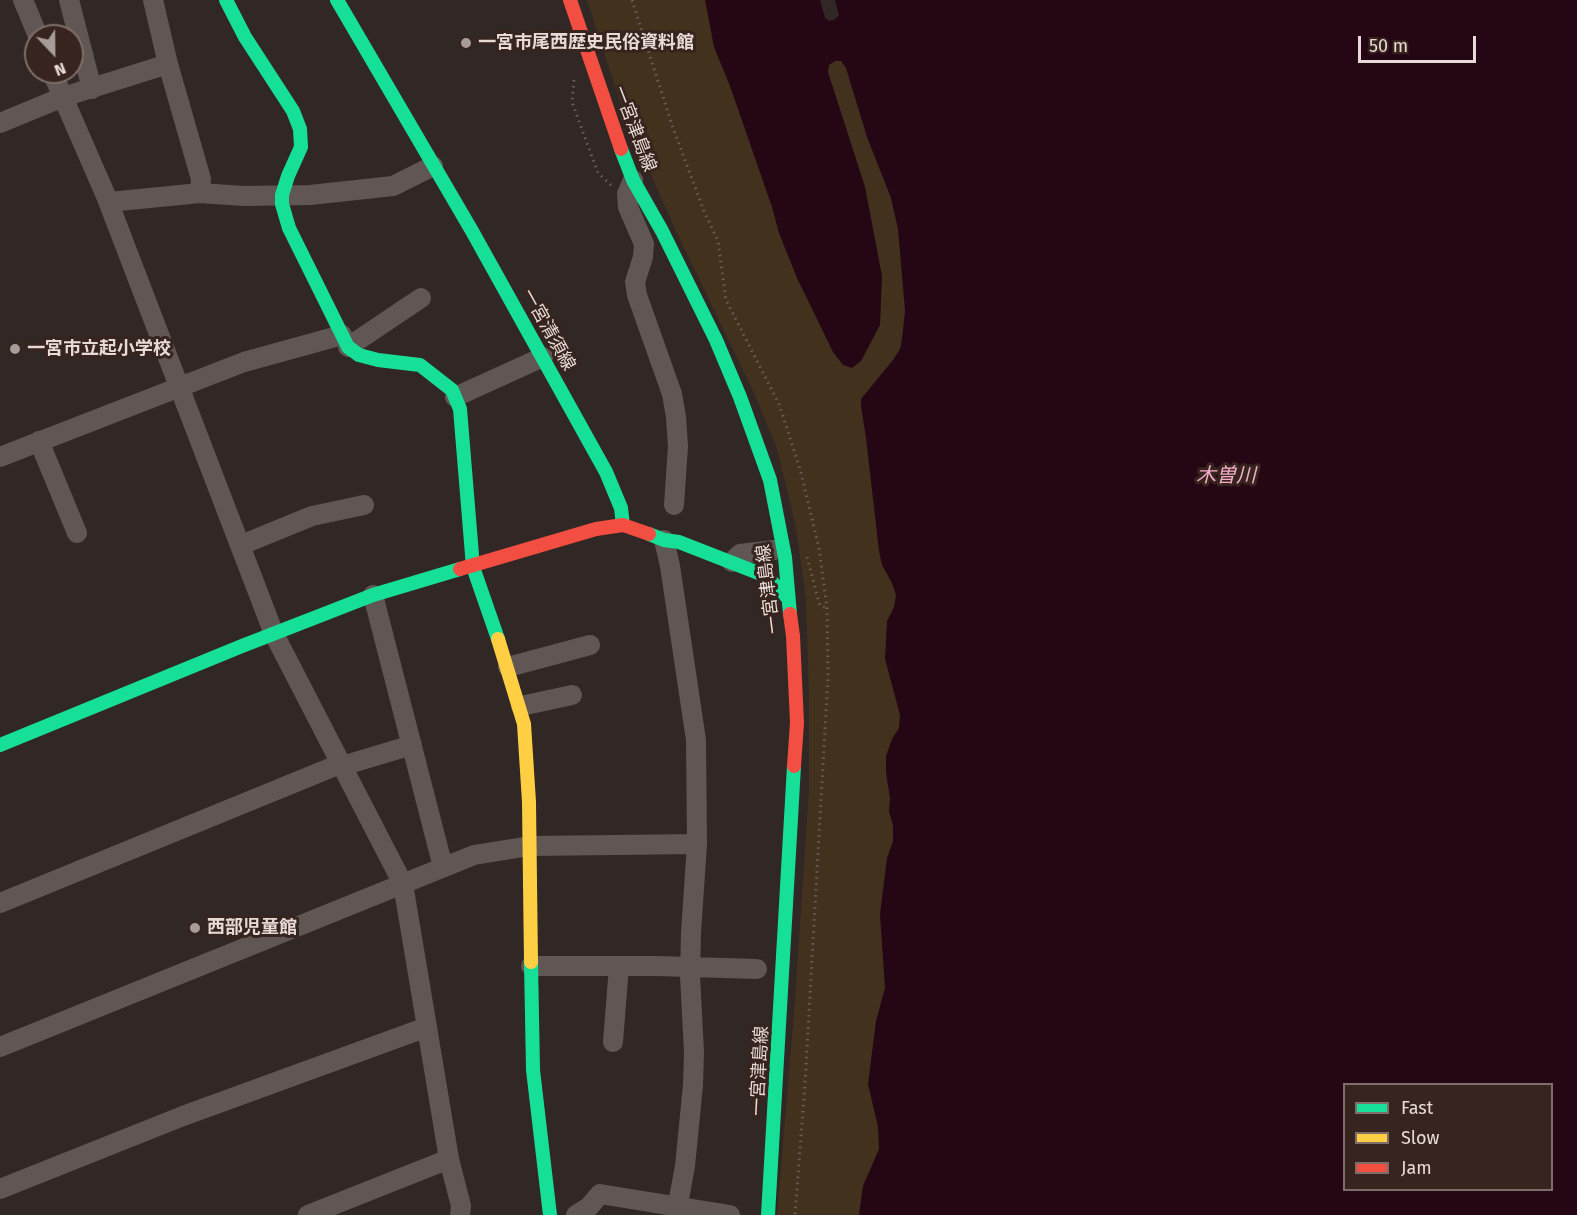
<!DOCTYPE html>
<html>
<head>
<meta charset="utf-8">
<style>
  body { margin:0 }
  #map { position:relative; width:1577px; height:1215px; overflow:hidden; background:#312724; font-family:"Fira Sans",sans-serif }
  canvas { display:block }
  .legend { position:absolute; left:1343px; top:1083px; width:210px; height:108px; box-sizing:border-box; background:#37241e; border:2px solid #7e6d68; margin:0; padding:8px 10px; list-style:none; font-size:18px; color:#e8dbd7 }
  .legend li { display:flex; align-items:center; gap:12px; height:30px }
  .legend b { width:30px; border:2px solid #7e6d68 }
  .north { position:absolute; left:24px; top:24px; width:60px; height:60px; box-sizing:border-box; background:#37241e; border:2px solid #7e6d68; border-radius:50%; rotate:158deg; font-size:16px; font-weight:700; line-height:24px; text-align:center; color:#e8dbd7 }
  .north::after { content:''; display:block; margin:auto; width:21px; height:27px; background:#a89c98; clip-path:polygon(50% 0,100% 100%,50% 72%,0 100%) }
  .scale { position:absolute; left:1358px; top:36px; width:118px; height:27px; box-sizing:border-box; border:3px solid #e8dbd7; border-top:0; padding-left:8px; font-size:18px; line-height:21px; white-space:nowrap; color:#e8dbd7; -webkit-text-stroke:4px #37241e; paint-order:stroke }
</style>
</head>
<body>
<div id="map">
<canvas width="1577" height="1215"></canvas>
<ul class="legend">
<li><b style="height:8px;background:#16e098"></b>Fast</li>
<li><b style="height:8px;background:#ffcf43"></b>Slow</li>
<li><b style="height:8px;background:#f24e42"></b>Jam</li>
</ul>
<div class="north">N</div>
<div class="scale">50 m</div>
</div>
<script>
const context = document.querySelector('canvas').getContext('2d');
context.lineJoin = 'round';
function paint(path, color) { context.fillStyle = color; context.fill(path, 'evenodd'); }
const toPath = rows => new Path2D(rows.map(r => 'M' + r).join(''));
function stroke(path, color, width, dash) { context.strokeStyle = color; context.lineWidth = width; context.lineCap = dash ? 'butt' : 'round'; context.setLineDash(dash || []); context.stroke(path); }
function write(font, color, halo, rows, align = 'center') {
  context.font = font + ' "Fira Sans","Noto Sans JP",sans-serif'; context.lineWidth = 6; context.setLineDash([]); context.textBaseline = 'middle'; context.strokeStyle = halo; context.fillStyle = color; for (const [text, x, y, turn = 0] of rows) {
    context.save(); context.translate(x, y); context.rotate((+turn || 0) * Math.PI / 180); context.textAlign = isNaN(turn) ? turn : align; if (halo) context.strokeText(text, 0, 0); context.fillText(text, 0, 0); context.restore();
  }
}
paint(toPath([
  [587,0,733,0,824,63,835,57,850,62,912,207,905,653,890,1118,862,1215,777,1215,795,1001,809,790,809,698,806,599,796,527,777,449,755,395,675,229,624,114]
]), '#42321d');
paint(toPath([
  [705,0,820,0,825,18,829,21,834,20,839,15,835,0,1577,0,1577,1215,859,1215,863,1186,879,1149,878,1127,868,1084,876,1021,885,988,880,914,887,858,893,841,893,825,889,812,890,798,886,773,886,756,892,739,899,728,900,715,885,659,887,621,894,607,896,595,892,583,882,565,879,551,866,438,861,406,861,399,893,360,900,349,902,339,905,311,898,229,891,198,867,137,846,68,841,61,835,61,829,65,828,72,865,187,882,276,880,325,861,361,852,368,843,365,833,352,797,278,779,233,772,207,730,86,714,47],
  [1344,1084,1552,1084,1552,1190,1344,1190]
]), '#240614');
stroke(toPath([
  [632,0,673,128,704,211,718,241,726,300,779,404,800,469,819,548,827,608,828,676,805,1084,795,1215],
  [574,80,572,102,598,173,612,186],
  [807,557,820,606,827,608]
]), '#675f5c', 3, [1.5, 4.5]);
stroke(toPath([
  [23,0,38,36],
  [69,0,92,89],
  [153,0,168,64,201,179,200,193],
  [52,72,106,196,274,634,403,884,449,1159,461,1206,460,1215],
  [0,123,63,97,168,64],
  [633,180,627,194,628,207,644,244,643,257,635,282,637,295,672,394,676,417,678,446,674,505],
  [109,202,200,193,244,196,310,195,393,186,433,166],
  [348,347,421,298],
  [455,397,543,357],
  [39,441,77,533],
  [0,457,244,362,342,335],
  [664,540,670,566,696,740,697,844,691,933,690,976,694,1052,693,1085,685,1166,676,1215],
  [241,545,312,516,364,505],
  [732,562,740,554,774,550],
  [373,595,443,867],
  [508,667,590,645],
  [521,706,572,695],
  [342,766,412,745],
  [0,903,340,764],
  [531,966,656,966,757,969],
  [613,1042,619,966],
  [0,1047,474,855,530,846,697,844],
  [0,1189,183,1116,427,1027],
  [308,1215,449,1159],
  [576,1215,589,1207,600,1194,730,1215]
]), '#605754', 20);
stroke(toPath([
  [226,0,245,37,293,111,300,129,301,147,288,176,282,195,282,204,289,228,348,347,359,355,378,360,420,365,452,390,460,409,473,567,498,639],
  [337,0,472,231,606,472,621,508,623,525],
  [621,149,633,180,662,231,716,340,740,397,770,480,785,557,790,614],
  [649,534,664,540,679,542,766,576,787,597],
  [0,745,242,646,373,595,460,569],
  [531,962,533,1070,550,1215],
  [768,1215,794,766]
]), '#16e098', 14);
stroke(toPath([
  [498,639,524,724,529,802,531,962]
]), '#ffcf43', 14);
stroke(toPath([
  [570,0,621,149],
  [460,569,596,529,623,525,649,534],
  [790,614,793,636,797,723,794,766]
]), '#f24e42', 14);
for (const [x, y, r, color] of [
  [466,43,6,"#a89c98"],
  [15,349,6,"#a89c98"],
  [195,928,6,"#a89c98"]
]) { const dot = new Path2D(); dot.arc(x, y, r, 0, 2 * Math.PI); context.fillStyle = color; context.fill(dot); stroke(dot, '#37241e', 2); }
write('bold 18px', '#e8dbd7', '#37241e', [
  ["一宮市尾西歴史民俗資料館",478,43],
  ["一宮市立起小学校",27,349],
  ["西部児童館",207,928]
], 'left');
write('18px', '#e8dbd7', '#37241e', [
  ["一宮津島線",634,129,69],
  ["一宮清須線",548,330,61],
  ["一宮津島線",769,589,-97],
  ["一宮津島線",760,1071,-87]
]);
write('italic 20px', '#f5adc9', '#37241e', [
  ["木曽川",1226,476]
]);
</script>
</body>
</html>
